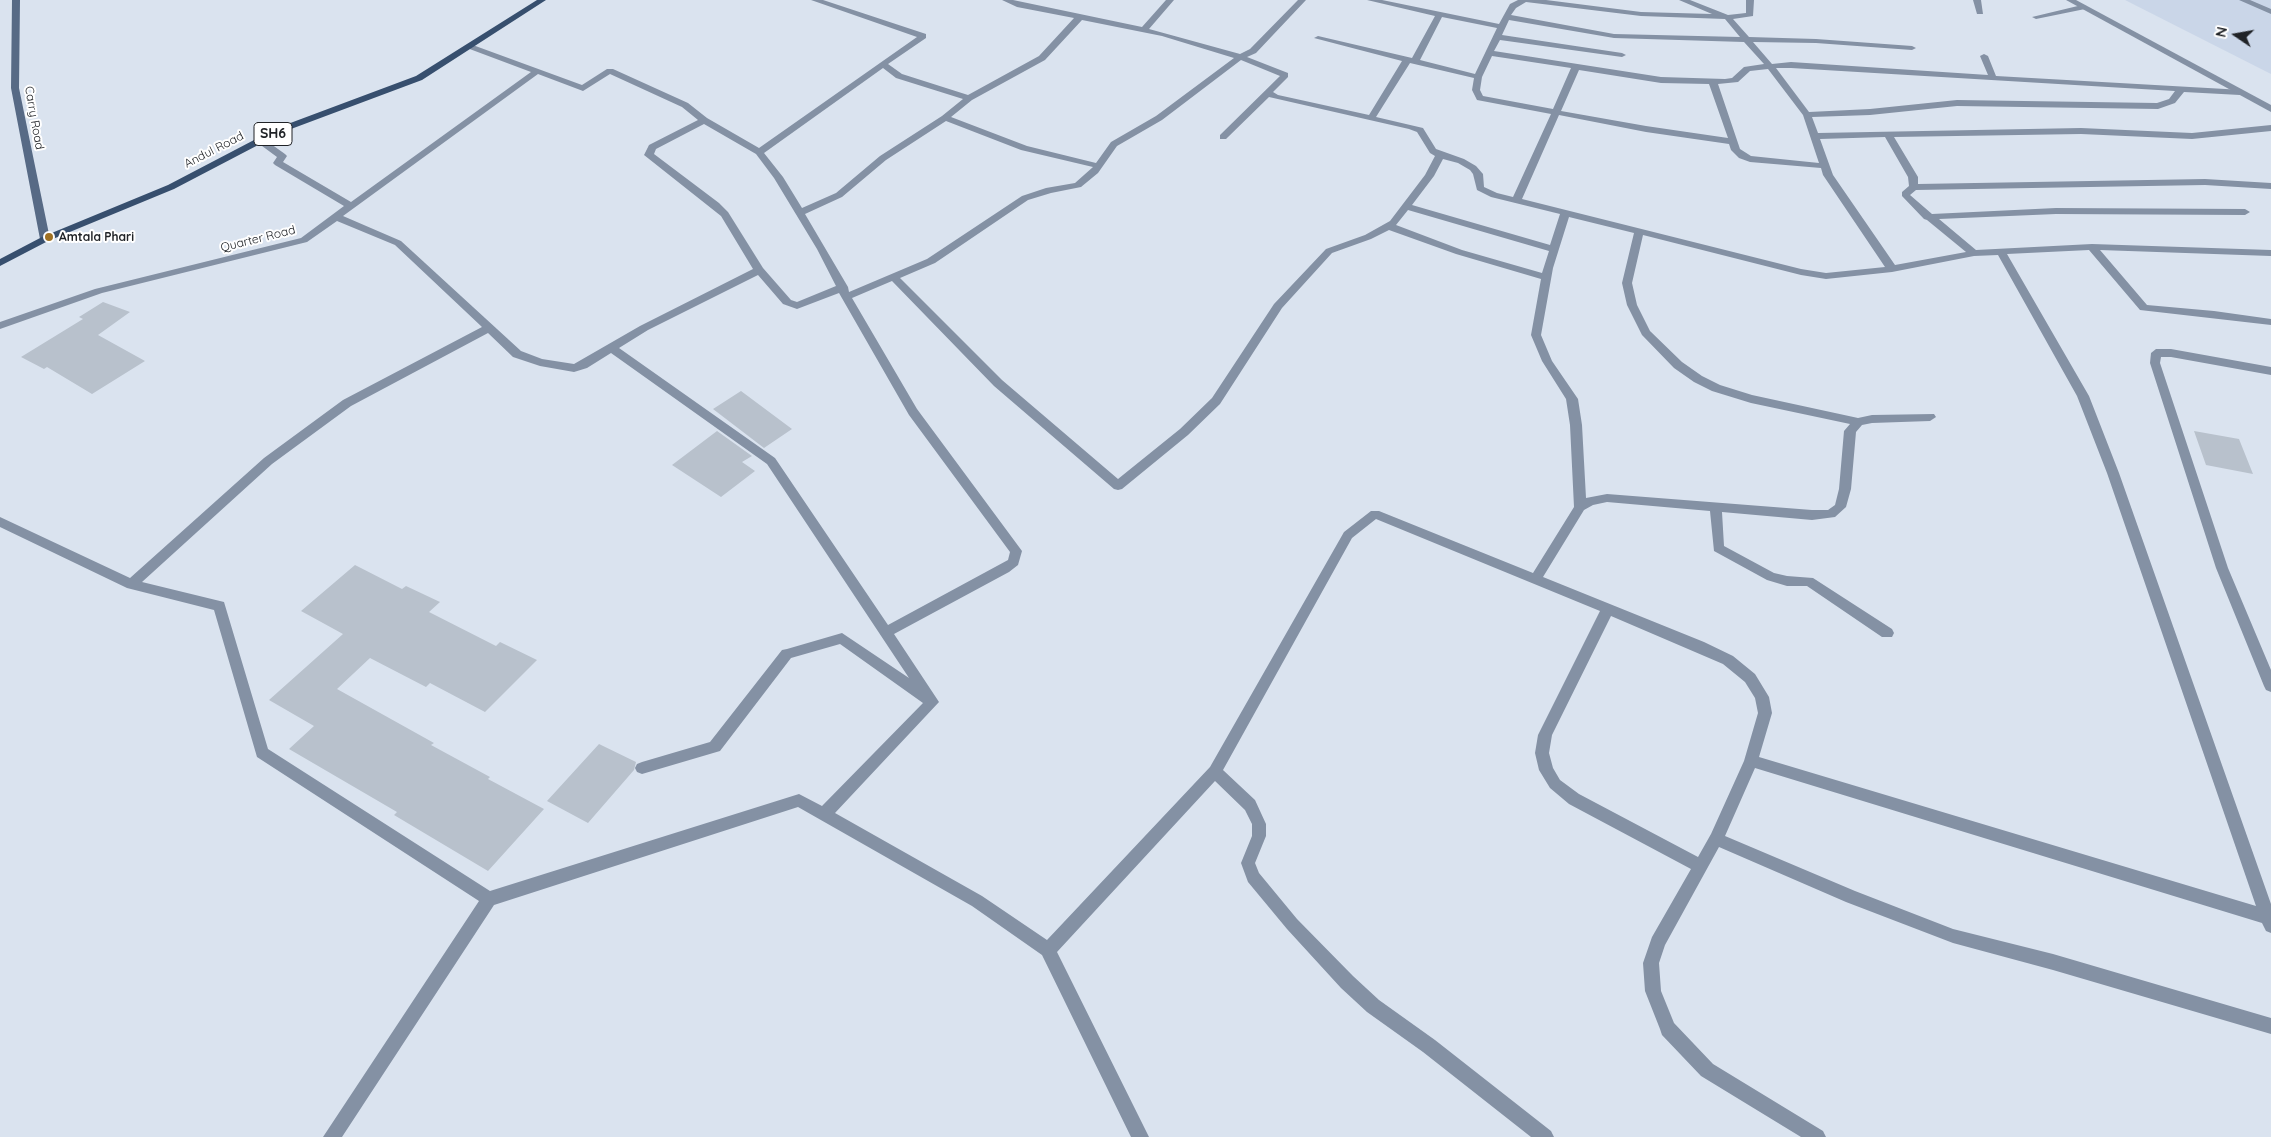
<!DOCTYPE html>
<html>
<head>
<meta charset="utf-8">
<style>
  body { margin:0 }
  #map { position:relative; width:2271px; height:1137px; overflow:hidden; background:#dae3ef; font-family:Quicksand,sans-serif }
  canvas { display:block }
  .north { position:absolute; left:2211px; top:10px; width:50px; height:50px; -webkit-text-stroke:4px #fff; paint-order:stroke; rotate:282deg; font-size:14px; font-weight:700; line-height:20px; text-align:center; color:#202327 }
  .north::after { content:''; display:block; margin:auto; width:18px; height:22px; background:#202327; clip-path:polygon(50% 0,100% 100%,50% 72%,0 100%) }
</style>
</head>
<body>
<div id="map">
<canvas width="2271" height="1137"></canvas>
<div class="north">N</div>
</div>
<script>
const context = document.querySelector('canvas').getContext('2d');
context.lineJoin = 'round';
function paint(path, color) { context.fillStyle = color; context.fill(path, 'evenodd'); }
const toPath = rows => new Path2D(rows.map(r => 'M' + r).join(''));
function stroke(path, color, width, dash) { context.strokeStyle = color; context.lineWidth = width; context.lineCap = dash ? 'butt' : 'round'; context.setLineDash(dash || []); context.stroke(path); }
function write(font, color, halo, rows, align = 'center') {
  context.font = font + ' Quicksand,sans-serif'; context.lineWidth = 4; context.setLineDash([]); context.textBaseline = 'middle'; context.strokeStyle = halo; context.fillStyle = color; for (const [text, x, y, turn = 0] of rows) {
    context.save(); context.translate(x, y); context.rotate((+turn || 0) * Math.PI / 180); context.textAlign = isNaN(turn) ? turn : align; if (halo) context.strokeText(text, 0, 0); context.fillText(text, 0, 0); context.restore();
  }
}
paint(toPath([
  [2125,0,2271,0,2271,74]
]), '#cad6e8');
paint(toPath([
  [103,302,130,312,98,335,145,361,92,394,47,367,44,369,21,357,83,319,79,317],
  [741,391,792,429,764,448,713,409],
  [717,431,752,456,742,462,755,471,721,497,672,465],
  [2194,431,2239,439,2253,474,2206,465],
  [355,565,402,589,406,586,440,602,429,612,496,646,500,642,537,660,485,712,430,683,426,687,370,658,337,689,434,743,431,745,490,777,488,779,544,809,488,871,394,815,397,812,289,749,314,726,269,700,343,634,301,611],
  [599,744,636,762,634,770,588,823,547,801]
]), '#b8c1cc');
paint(toPath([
  [811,0,823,0,926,34,926,38,888,64,902,74,968,95,1039,56,1074,18,1017,7,1002,0,1013,0,1142,27,1166,0,1174,0,1149,29,1240,54,1250,49,1298,0,1306,0,1256,53,1247,57,1288,73,1288,77,1273,92,1278,95,1369,115,1402,61,1314,38,1318,36,1412,58,1435,16,1367,0,1382,0,1499,24,1510,4,1518,0,1546,0,1641,12,1712,14,1679,0,1690,0,1728,15,1746,13,1746,0,1754,0,1753,16,1733,19,1749,37,1816,39,1912,46,1916,48,1912,50,1816,43,1753,42,1772,64,1791,62,1988,75,1980,56,1984,54,1988,56,1996,76,2243,90,2243,94,2240,95,2184,92,2175,103,2158,109,1957,106,1870,115,1812,117,1818,133,2081,128,2192,133,2271,125,2271,131,2192,139,2081,134,1894,137,1918,177,1918,184,2205,179,2271,183,2271,189,2205,185,1916,190,1910,195,1932,214,2056,208,2245,209,2250,212,2245,215,2056,214,1939,219,1976,250,2092,244,2271,250,2271,256,2100,250,2147,305,2214,311,2271,319,2271,325,2140,310,2089,250,2007,254,2089,396,2119,473,2271,904,2271,933,2266,931,2262,923,1755,768,1725,836,1855,891,1953,929,2053,954,2271,1018,2271,1034,2053,970,1953,943,1846,902,1719,847,1665,945,1659,963,1661,991,1674,1023,1713,1064,1823,1131,1826,1137,1801,1137,1701,1076,1662,1035,1660,1029,1645,991,1643,963,1652,937,1691,869,1569,804,1550,788,1539,770,1535,753,1538,735,1600,611,1376,519,1352,538,1223,770,1255,800,1266,824,1266,836,1255,863,1259,873,1297,919,1353,976,1379,1000,1435,1040,1551,1131,1554,1137,1531,1137,1423,1052,1367,1012,1341,988,1287,929,1248,882,1241,863,1252,836,1252,824,1245,810,1215,781,1057,952,1149,1137,1131,1137,1042,955,972,906,798,807,494,905,342,1137,323,1137,479,901,257,757,214,610,127,588,0,527,0,517,130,578,264,458,343,400,482,327,395,245,337,221,307,242,102,293,0,329,0,322,95,289,301,238,344,206,275,165,273,163,277,157,258,143,258,139,264,139,285,154,287,156,283,162,351,202,531,72,467,48,466,46,470,44,582,85,607,69,613,69,688,103,707,118,759,148,917,37,811,0],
  [1526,2,1641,16,1725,19,1740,37,1614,34,1511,15,1516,8,1526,2],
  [1442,17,1497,28,1475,74,1420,60,1442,17],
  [1082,20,1162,36,1234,58,1156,116,1111,142,1096,163,1027,146,951,117,972,100,1045,60,1082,20],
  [1509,20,1614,38,1744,42,1764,64,1744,67,1732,78,1725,79,1661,77,1494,51,1500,40,1622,57,1626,55,1622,53,1502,35,1509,20],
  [1492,56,1571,68,1553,109,1483,96,1480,90,1482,77,1492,56],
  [1241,60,1280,76,1220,135,1220,139,1226,139,1269,97,1409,129,1417,132,1430,153,1435,156,1425,175,1390,221,1365,235,1326,249,1274,304,1212,398,1180,429,1118,479,1002,380,900,278,935,263,1028,200,1051,193,1081,187,1098,173,1117,146,1162,120,1241,60],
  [1410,63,1474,78,1472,90,1477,100,1551,114,1513,197,1497,193,1484,187,1483,174,1476,166,1464,159,1436,149,1423,128,1376,117,1410,63],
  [883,68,896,78,963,99,942,116,880,156,836,193,802,208,783,177,764,153,883,68],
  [1776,68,1791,68,2175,91,2169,99,2157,103,1957,100,1870,109,1809,112,1776,68],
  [1768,69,1803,115,1819,163,1751,156,1740,149,1718,84,1738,82,1750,71,1768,69],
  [1579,70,1661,83,1709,84,1728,138,1646,126,1561,111,1579,70],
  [538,74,583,91,610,74,682,107,698,120,649,145,644,155,721,216,753,269,640,326,574,364,542,359,521,351,401,241,343,216,538,74],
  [1559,115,1646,132,1729,144,1731,150,1739,158,1750,162,1821,168,1823,175,1885,267,1826,273,1801,269,1522,199,1559,115],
  [946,121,1021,150,1093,167,1075,183,1046,188,1022,196,927,259,849,292,848,287,805,214,842,197,886,160,946,121],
  [704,124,756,154,774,178,817,249,836,286,797,302,791,300,763,268,728,212,719,203,654,154,656,149,704,124],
  [1885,137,1908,177,1909,186,1902,192,1902,196,1924,219,1927,220,1966,252,1895,265,1833,175,1820,139,1885,137],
  [1443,159,1458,163,1470,170,1473,174,1477,190,1491,197,1560,214,1550,245,1412,205,1434,176,1443,159],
  [1408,210,1549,251,1542,273,1462,250,1396,225,1408,210],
  [1569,217,1634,233,1622,283,1627,305,1642,335,1674,368,1694,382,1712,391,1751,403,1850,424,1844,431,1839,489,1835,505,1828,510,1812,510,1607,494,1586,498,1582,425,1578,399,1552,361,1541,335,1553,268,1569,217],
  [1389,230,1456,254,1541,279,1531,335,1542,361,1566,399,1570,425,1574,507,1533,573,1379,511,1371,511,1344,532,1210,767,1047,940,982,896,835,813,939,702,894,634,1009,572,1018,565,1022,551,917,409,852,298,892,281,994,386,1114,489,1118,490,1122,489,1188,435,1220,404,1282,308,1332,253,1371,239,1389,230],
  [1643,235,1801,275,1826,279,1892,272,1974,256,1998,255,2077,396,2107,473,2256,906,1759,757,1772,713,1769,697,1755,674,1733,656,1704,642,1543,577,1584,510,1593,505,1607,502,1710,511,1714,551,1767,580,1787,586,1807,586,1882,637,1892,637,1894,633,1892,629,1813,578,1787,576,1774,573,1724,546,1722,512,1812,520,1835,517,1846,507,1851,489,1856,432,1862,425,1872,423,1930,421,1936,417,1934,414,1872,415,1858,418,1752,395,1720,385,1702,376,1682,362,1650,331,1637,305,1632,283,1643,235],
  [758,275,783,304,797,309,839,293,909,415,1010,552,1008,560,888,625,775,458,619,348,648,330,758,275],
  [488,333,513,357,540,366,574,372,587,368,611,353,767,464,909,678,842,633,787,649,782,650,710,742,642,762,637,764,635,768,637,772,642,774,720,751,791,658,840,644,923,703,822,806,799,794,490,891,268,749,224,602,142,582,272,464,351,406,488,333],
  [1611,616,1723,664,1745,682,1755,698,1758,713,1744,761,1711,834,1698,857,1579,794,1560,780,1553,768,1549,753,1552,735,1611,616],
  [1973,0,1981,0,1983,14,1977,14,1973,0],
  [2239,0,2250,0,2271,9,2271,14,2239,0],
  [2082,5,2085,5,2085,9,2036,19,2032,17,2082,5],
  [2156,349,2171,349,2271,367,2271,375,2171,357,2161,357,2160,363,2228,568,2271,670,2271,692,2266,690,2264,686,2216,568,2150,363,2151,353,2156,349]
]), '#8491a4');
paint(toPath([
  [2066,0,2076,0,2271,105,2271,112,2066,0]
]), '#8491a4');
paint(toPath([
  [12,0,20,0,19,88,50,239,45,242,40,239,11,88,12,0]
]), '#576a85');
paint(toPath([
  [537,0,546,0,422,80,283,132,174,189,48,241,0,266,0,259,42,237,168,185,277,128,416,76,537,0]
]), '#374f6e');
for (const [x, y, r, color] of [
  [49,237,5,"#9f7123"]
]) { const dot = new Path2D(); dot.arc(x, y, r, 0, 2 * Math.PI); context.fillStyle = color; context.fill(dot); stroke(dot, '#fff', 2); }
write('12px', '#202327', '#fff', [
  ["Carry Road",34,118,80],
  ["Andul Road",214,150,-27],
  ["Quarter Road",258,239,-14]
]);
write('bold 12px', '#202327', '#fff', [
  ["Amtala Phari",59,237]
], 'left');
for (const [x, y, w] of [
  [273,134,38]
]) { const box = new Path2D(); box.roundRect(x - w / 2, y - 11.5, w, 23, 4); context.fillStyle = '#fff'; context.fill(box); stroke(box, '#202327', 1); }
write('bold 14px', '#202327', null, [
  ["SH6",273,134]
]);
</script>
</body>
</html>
